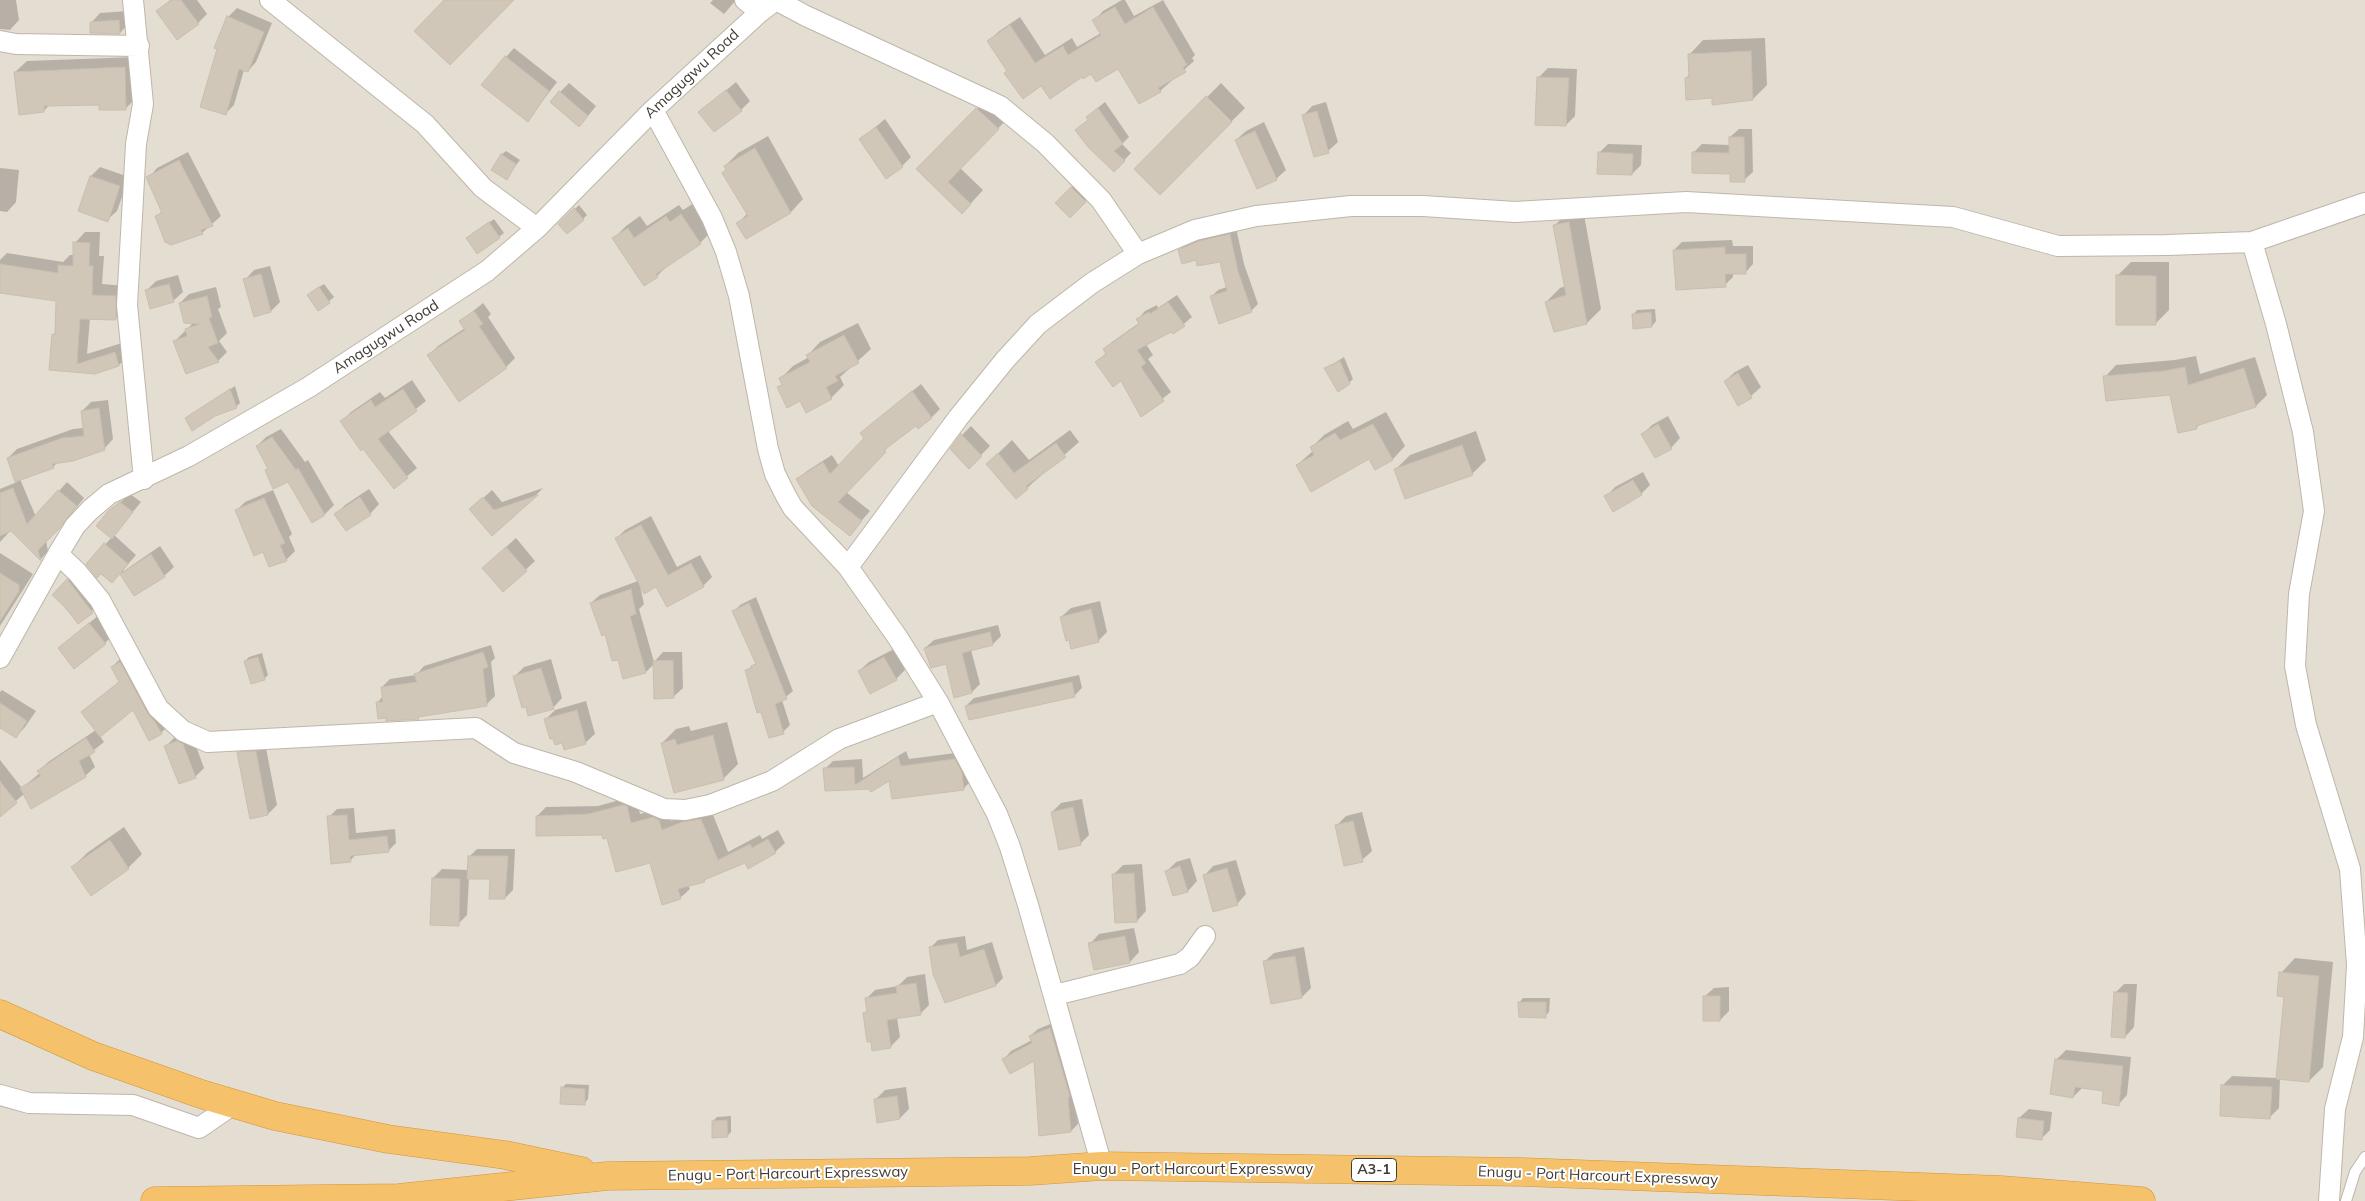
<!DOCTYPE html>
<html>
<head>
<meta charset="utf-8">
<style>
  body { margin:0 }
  canvas { display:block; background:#f0ece3 }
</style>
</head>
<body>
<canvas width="2365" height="1201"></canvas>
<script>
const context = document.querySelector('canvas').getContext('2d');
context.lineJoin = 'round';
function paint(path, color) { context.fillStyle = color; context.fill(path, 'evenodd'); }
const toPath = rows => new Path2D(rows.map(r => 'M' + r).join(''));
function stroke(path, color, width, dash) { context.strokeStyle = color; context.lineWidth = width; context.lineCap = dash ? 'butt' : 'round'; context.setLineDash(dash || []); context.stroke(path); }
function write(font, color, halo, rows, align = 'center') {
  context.font = font + ' Mulish,sans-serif'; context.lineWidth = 4; context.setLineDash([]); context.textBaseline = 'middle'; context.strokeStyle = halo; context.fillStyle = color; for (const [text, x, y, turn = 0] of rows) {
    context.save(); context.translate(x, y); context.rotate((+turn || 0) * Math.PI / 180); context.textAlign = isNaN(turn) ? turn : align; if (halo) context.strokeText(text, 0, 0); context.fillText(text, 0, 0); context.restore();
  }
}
paint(toPath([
  [0,0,2365,0,2365,1201,0,1201]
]), '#e4ddd1');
paint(toPath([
  [0,0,16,0,19,20,10,30,0,29],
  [170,0,197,0,207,14,198,23,158,11],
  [713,0,736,0,724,14,710,3],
  [1122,0,1125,0,1134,16,1163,0,1195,55,1192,58,1194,61,1160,91,1118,67,1042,84,1008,71,989,41,998,32,1020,17,1045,55,1072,38,1077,47,1101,33,1094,21,1103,11],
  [237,8,272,23,256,62,248,71,244,70,234,105,226,113,228,17],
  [128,11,129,23,120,33,91,23,100,13],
  [1765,38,1767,85,1753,99,1713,97,1686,78,1690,74,1689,55,1703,40],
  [514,48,557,82,528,120,506,57],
  [136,57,137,97,126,108,100,104,49,105,44,111,15,72,27,61],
  [1548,68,1577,69,1575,116,1566,125,1539,77],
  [736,82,750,101,741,110,700,112],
  [569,83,596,106,588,116,560,92],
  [1221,83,1245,108,1160,193,1136,169],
  [990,96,1011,115,960,168,983,190,962,213,918,169],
  [1105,102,1129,137,1122,144,1131,153,1114,171,1077,130,1089,119,1088,117,1095,110],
  [1326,102,1338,142,1328,151,1303,116,1312,106],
  [885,119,911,157,902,166,861,139],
  [1264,122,1286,170,1276,179,1236,140,1246,131],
  [1739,129,1752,129,1753,172,1744,180,1693,153,1702,144,1730,145,1730,137],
  [768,136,803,199,791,212,746,238,738,223,748,213,725,166,738,153],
  [1608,144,1642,145,1641,165,1632,174,1599,153],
  [506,151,520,160,506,178,501,155],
  [188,152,221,216,202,233,157,216,162,211,147,180,157,168],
  [100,167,129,177,117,211,107,220,79,210,91,176],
  [0,168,19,170,16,202,7,212,0,211],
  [1081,178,1094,192,1070,216,1056,203],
  [694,203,712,231,700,243,670,263,657,276,644,285,614,238,626,226,640,216,647,226,679,205,683,210],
  [579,205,587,215,583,219,560,224],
  [1583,209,1601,309,1587,323,1555,330,1546,302,1560,288,1566,286,1555,225,1569,211],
  [494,219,504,233,499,237,468,238],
  [1236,228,1244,264,1258,304,1251,311,1211,297,1218,290,1227,287,1221,260,1197,259,1180,250,1186,243,1207,235],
  [85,232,100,232,99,256,104,256,102,284,126,286,126,308,115,319,90,318,87,354,125,342,130,354,119,365,50,369,53,335,56,332,58,300,0,291,0,260,7,253,63,262,70,255,74,255,75,243],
  [1732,240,1733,246,1753,246,1753,264,1745,273,1733,273,1733,277,1725,285,1674,250,1682,242],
  [2131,262,2169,262,2169,310,2155,324,2117,276],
  [270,266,280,302,271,311,245,280,254,270],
  [178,275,183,292,173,301,147,290,156,281],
  [324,284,334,297,319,310,313,291],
  [216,287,221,307,218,309,227,333,219,341,227,352,218,361,175,341,193,323,180,303,189,294],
  [1177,295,1192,317,1173,333,1171,330,1146,344,1153,355,1148,359,1171,392,1141,416,1121,379,1097,362,1107,352,1104,349,1112,342,1139,323,1138,319,1145,311,1157,305,1158,308],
  [483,303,491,314,488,317,515,358,506,367,429,355,438,346,465,328,461,321],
  [1655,309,1656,321,1652,326,1633,315,1637,310],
  [858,323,871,349,840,377,844,385,831,398,800,399,778,388,783,383,780,379,793,366,809,357,808,355,820,342],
  [2196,356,2200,374,2255,357,2267,395,2256,406,2201,423,2196,428,2171,394,2105,377,2116,365,2175,360],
  [1344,357,1353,379,1349,383,1325,369],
  [1748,365,1761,387,1751,396,1738,404,1725,381,1735,372],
  [412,380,426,401,388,431,417,468,394,487,342,421,351,412,380,392,385,398],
  [921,384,940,409,932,417,916,424,893,442,846,492,870,511,850,534,798,479,807,471,832,455,839,466,866,438,861,433],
  [235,386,240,403,236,407,186,419],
  [108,400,113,439,104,449,58,462,53,467,20,479,36,517,67,482,84,498,67,519,46,541,48,551,41,559,11,530,0,542,0,489,17,482,8,458,17,449,73,429,84,428,82,411,91,402],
  [1386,412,1405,446,1393,459,1375,468,1369,458,1297,465,1313,451,1311,448,1324,435,1348,421,1353,429],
  [1668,416,1680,438,1671,448,1643,434,1652,425],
  [971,426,990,446,969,467,962,435],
  [281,429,305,462,308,460,334,505,325,514,313,521,289,480,267,470,269,468,257,446,266,437],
  [1070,430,1079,442,1027,488,987,464,1012,440,1029,460],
  [1476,431,1486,460,1472,474,1396,469,1410,455],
  [1643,472,1650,485,1641,494,1606,497,1615,487],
  [543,488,537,494,492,534,480,501,492,490,502,502],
  [369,489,379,504,370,514,346,530,336,514,345,505],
  [273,490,292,534,289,537,295,551,286,560,236,511,245,502],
  [130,494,141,502,114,535,136,555,123,570,124,571,160,546,174,567,164,576,135,595,121,572,87,564,112,537,110,511],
  [651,516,677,567,700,555,712,577,703,586,640,586,644,604,639,609,654,662,663,652,682,652,683,688,673,697,654,664,646,672,619,658,591,603,600,595,638,581,616,539,625,530],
  [516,538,535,561,503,591,483,568],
  [0,553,33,574,0,626],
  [75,573,99,605,78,623,54,595],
  [756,597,793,691,782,700,790,725,783,732,762,710,746,671,756,663,733,612,740,605],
  [1100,601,1107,632,1098,641,1061,617,1071,608],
  [99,615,114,634,105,643,59,648],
  [998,625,1001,636,993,644,971,650,980,684,972,692,947,662,925,648,934,640],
  [491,645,495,658,491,662,495,696,487,704,421,715,418,718,377,703,383,696,382,687,390,679,416,675,424,666],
  [894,649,905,670,896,679,859,671,869,662],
  [262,653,268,675,264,679,245,661,249,657],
  [121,658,170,724,161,733,134,708,100,736,104,742,89,754,95,767,85,776,24,794,0,815,0,760,22,788,40,773,39,771,48,762,96,730,82,712,120,681,112,667],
  [551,659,562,698,553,708,514,677,524,667],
  [1079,675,1082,688,1074,696,966,706,974,698],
  [2,690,36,711,25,727,16,737,0,727,0,692],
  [586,701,595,734,585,743,563,742,546,719,555,710],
  [727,722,738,764,724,778,675,791,662,743,676,729,689,726,691,731],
  [192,735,204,768,195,777,166,746,175,737],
  [265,743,277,805,268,814,239,753,248,744],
  [906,751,909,759,963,752,971,781,963,789,890,779,870,788,826,790,825,769,833,761,862,759,863,778],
  [634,796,636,797,640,814,663,808,668,811,671,821,693,813,711,810,728,852,760,835,762,839,778,830,785,843,775,852,746,862,708,877,704,881,688,885,690,889,680,898,651,862,608,836,537,816,546,807,598,806],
  [1082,799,1089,835,1080,844,1052,812,1061,803],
  [354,808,356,833,395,829,396,843,388,851,356,854,350,861,329,817,337,809],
  [1362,812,1372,851,1362,860,1336,826,1346,816],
  [124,827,142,854,128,868,73,867,87,853],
  [477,849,515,849,513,890,505,898,491,878,469,878,467,915,458,924,433,878,442,869,469,870,469,857],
  [1190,858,1197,881,1188,891,1174,895,1167,871,1176,862],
  [1236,860,1246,894,1237,904,1204,876,1213,866],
  [1142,864,1146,911,1137,921,1113,875,1123,865],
  [1134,928,1139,952,1130,962,1090,944,1099,934],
  [965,936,967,950,992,942,1003,978,996,985,946,1002,930,948,938,940],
  [1304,947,1311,988,1302,997,1264,962,1274,953],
  [2295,958,2333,962,2323,1067,2309,1081,2280,1078,2279,1108,2270,1117,2223,1085,2232,1076,2277,1078,2285,996,2281,973],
  [925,974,929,1005,920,1014,897,1018,900,1037,891,1046,873,1049,864,1014,868,1010,866,999,875,990,898,986,907,977],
  [2124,984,2137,984,2134,1027,2125,1037,2115,993],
  [1729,987,1729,1011,1720,1020,1704,997,1714,988],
  [1523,998,1550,998,1549,1012,1545,1016,1519,1003],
  [1058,1021,1075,1090,1078,1124,1071,1131,1035,1059,1004,1059,1011,1051,1032,1040,1030,1036,1038,1029],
  [2066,1050,2131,1057,2127,1095,2118,1105,2104,1090,2082,1088,2073,1097,2056,1060],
  [566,1084,589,1085,588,1099,584,1104,562,1088],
  [906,1087,909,1109,900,1118,875,1100,885,1090],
  [2029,1109,2052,1112,2050,1130,2041,1139,2019,1118],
  [731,1116,731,1132,727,1136,713,1121,717,1117]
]), '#0003');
const building = toPath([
  [171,0,181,0,199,24,177,40,156,11,171,0],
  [444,0,514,0,450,65,414,31,444,0],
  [1115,7,1125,24,1153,7,1187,65,1183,67,1186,72,1158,88,1161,92,1139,104,1118,69,1096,82,1091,74,1083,79,1082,77,1050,99,1041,86,1023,99,1004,73,1007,71,987,41,1010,25,1035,63,1063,46,1068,55,1101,35,1092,20,1115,7],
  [227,16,264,32,248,72,239,69,226,115,200,107,217,49,214,48,227,16],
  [119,20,120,34,90,33,90,22,119,20],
  [1751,51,1753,100,1712,105,1712,98,1686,100,1685,78,1689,77,1688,54,1751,51],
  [505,56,549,91,528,122,481,85,505,56],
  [125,67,126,110,99,110,99,105,44,106,44,112,19,115,14,72,125,67],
  [1537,77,1569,78,1566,126,1535,125,1537,77],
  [726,90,742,111,714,132,698,112,726,90],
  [559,91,588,116,579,127,550,102,559,91],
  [1206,96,1232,122,1160,195,1134,169,1206,96],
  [976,108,999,129,948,182,971,204,962,214,916,169,976,108],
  [1098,108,1123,144,1114,151,1125,161,1114,172,1088,147,1075,130,1088,120,1086,117,1098,108],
  [1317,111,1329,153,1314,157,1302,115,1317,111],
  [876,127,903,167,886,179,859,139,876,127],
  [1255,131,1277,180,1257,189,1235,140,1255,131],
  [1729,137,1744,137,1745,182,1730,182,1730,174,1692,173,1692,152,1729,153,1729,137],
  [755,148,791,213,746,239,736,223,748,216,722,173,726,170,724,166,755,148],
  [1598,152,1633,154,1632,175,1597,174,1598,152],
  [501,154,516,164,507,180,491,170,501,154],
  [179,160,213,226,201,230,203,234,171,245,165,242,155,216,162,213,146,177,179,160],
  [90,176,120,186,108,222,78,211,90,176],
  [1071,187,1086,202,1070,218,1055,203,1071,187],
  [574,208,584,220,567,234,558,224,574,208],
  [681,214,701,244,656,274,658,277,644,286,612,238,628,228,634,238,666,216,670,222,681,214],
  [489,222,500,238,477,254,466,238,489,222],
  [1569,222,1587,324,1554,332,1545,302,1566,295,1553,225,1569,222],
  [1230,234,1238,271,1252,312,1219,324,1210,296,1227,291,1220,262,1197,266,1196,260,1182,264,1178,250,1199,241,1230,234],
  [73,242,90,243,89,266,93,266,92,295,116,296,116,320,80,319,77,364,115,352,119,366,95,374,49,370,52,334,55,335,56,301,0,293,0,264,58,273,58,265,73,266,73,242],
  [1725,247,1725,254,1746,254,1746,274,1725,274,1726,287,1676,290,1673,250,1725,247],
  [261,274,271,312,254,317,243,279,261,274],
  [2116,275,2156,276,2156,325,2116,325,2116,275],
  [169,284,174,302,150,309,145,290,169,284],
  [319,287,330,303,318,311,307,295,319,287],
  [207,296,212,317,209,318,218,343,208,347,219,362,186,374,173,341,187,336,185,329,200,324,184,323,179,303,207,296],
  [1168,302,1185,326,1173,334,1171,332,1137,350,1146,363,1141,367,1164,401,1141,417,1121,381,1113,387,1095,362,1106,354,1103,349,1139,324,1136,319,1149,312,1150,314,1168,302],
  [474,311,483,324,479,326,507,368,459,402,427,355,465,330,459,321,474,311],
  [1651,312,1652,327,1633,329,1632,314,1651,312],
  [844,335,859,363,835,376,838,381,826,387,832,399,806,413,800,401,787,408,777,387,782,385,779,378,810,362,806,355,844,335],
  [1340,361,1350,384,1338,392,1324,368,1340,361],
  [2185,367,2188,385,2244,368,2256,407,2196,426,2197,429,2178,433,2170,395,2106,401,2103,376,2163,371,2185,367],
  [1738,373,1752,398,1738,406,1724,381,1738,373],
  [230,389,237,408,215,416,192,431,185,418,230,389],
  [403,389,417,411,378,439,408,478,394,489,363,449,361,451,340,421,371,400,375,407,403,389],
  [912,391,932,418,918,429,916,426,884,450,886,452,838,502,862,521,850,536,812,506,796,479,823,462,830,474,864,438,860,433,912,391],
  [99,408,105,450,73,461,52,464,54,468,15,482,7,458,62,438,84,436,81,411,99,408],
  [1373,424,1393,460,1375,470,1369,459,1311,492,1296,465,1314,455,1310,447,1335,433,1340,440,1373,424],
  [1658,424,1672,449,1655,458,1641,434,1658,424],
  [961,434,982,456,969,469,950,449,961,434],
  [272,437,296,470,298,468,325,515,312,523,288,482,273,489,265,470,268,469,256,446,272,437],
  [1056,443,1066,457,1026,486,1028,489,1016,499,986,464,998,453,1014,473,1056,443],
  [1462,445,1473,475,1405,499,1394,469,1462,445],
  [1633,480,1642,495,1613,512,1604,496,1633,480],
  [13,488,27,524,58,490,77,506,59,529,38,550,41,561,11,531,0,536,0,493,13,488],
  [538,495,492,536,469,509,483,497,494,510,538,495],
  [360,497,371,515,346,531,334,514,360,497],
  [264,498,285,543,280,545,287,561,269,567,263,552,254,556,235,510,264,498],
  [120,502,133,512,112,539,96,526,109,510,120,502],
  [641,525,668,575,691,563,704,587,667,607,656,587,644,594,615,538,641,525],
  [104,543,128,564,112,583,101,574,97,578,86,564,104,543],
  [506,547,527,571,503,592,482,568,506,547],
  [151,554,165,577,134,596,120,574,151,554],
  [0,573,19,585,19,591,0,621,0,573],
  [67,579,93,613,78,624,65,607,52,595,67,579],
  [631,589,636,614,630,616,646,673,623,679,618,660,612,661,605,634,602,636,590,603,631,589],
  [749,603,787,699,775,704,784,734,769,738,761,712,757,713,745,670,752,668,751,666,756,664,732,611,749,603],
  [1091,609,1099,642,1071,649,1069,640,1066,641,1060,617,1091,609],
  [89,623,106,644,74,669,58,648,89,623],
  [990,632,993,645,962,653,972,693,954,698,946,664,931,668,924,648,990,632],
  [483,652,488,667,483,669,487,706,418,717,419,719,386,721,386,718,378,719,376,702,383,702,381,687,417,682,414,674,483,652],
  [258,657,265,680,251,684,244,661,258,657],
  [884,657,897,680,870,694,858,671,884,657],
  [673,660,674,698,654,699,653,661,673,660],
  [120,662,148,714,155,722,162,734,149,741,133,710,100,737,81,712,119,682,111,667,120,662],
  [541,668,554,709,528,716,526,707,522,708,513,676,541,668],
  [1072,682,1075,697,969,720,965,706,1072,682],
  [0,703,27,721,16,738,0,728,0,703],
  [577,710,586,744,564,750,562,743,555,745,553,739,550,739,544,719,577,710],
  [713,735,724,780,674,793,661,743,675,739,677,745,713,735],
  [86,738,95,752,79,761,86,777,31,809,20,788,41,776,37,771,86,738],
  [177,741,183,744,196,778,179,784,164,746,177,741],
  [256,751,268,815,250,819,237,752,256,751],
  [898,757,901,766,955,759,962,773,964,790,892,799,889,781,871,792,869,789,825,791,823,768,854,767,855,785,898,757],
  [0,781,17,803,0,817,0,781],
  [623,805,627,806,631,823,653,817,659,820,662,830,682,822,701,819,718,860,750,844,752,848,768,839,776,853,748,869,745,863,704,880,705,882,678,889,681,899,662,905,650,863,616,872,607,838,603,839,602,835,536,836,536,816,588,814,623,805],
  [1073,807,1081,845,1059,850,1051,812,1073,807],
  [347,815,349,840,387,836,389,852,350,856,351,862,331,864,327,816,347,815],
  [1353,821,1363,862,1344,866,1335,825,1353,821],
  [110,840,129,869,91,896,71,867,110,840],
  [468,856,508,856,505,899,489,899,490,879,467,879,468,856],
  [1180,866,1188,892,1173,896,1165,871,1180,866],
  [1227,868,1238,905,1213,912,1203,875,1227,868],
  [1134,873,1137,922,1115,923,1112,874,1134,873],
  [432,878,460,879,459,926,430,925,432,878],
  [1125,936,1130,963,1094,970,1088,943,1125,936],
  [957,943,960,957,984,949,996,986,945,1003,933,974,929,947,957,943],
  [1295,956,1302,998,1271,1004,1263,961,1295,956],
  [2279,972,2319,976,2309,1082,2276,1079,2284,997,2277,996,2279,972],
  [916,983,921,1015,887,1020,891,1048,872,1051,871,1042,867,1042,863,1013,867,1012,865,998,897,993,896,986,916,983],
  [2114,992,2128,993,2125,1038,2111,1037,2114,992],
  [1703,996,1720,996,1720,1021,1703,1021,1703,996],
  [1518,1002,1546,1002,1546,1018,1519,1017,1518,1002],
  [1050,1028,1070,1097,1068,1097,1071,1132,1039,1136,1034,1061,1010,1074,1002,1059,1032,1043,1029,1036,1050,1028],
  [2055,1059,2123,1066,2119,1106,2102,1103,2103,1091,2075,1087,2073,1098,2050,1094,2055,1059],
  [2221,1085,2272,1087,2270,1119,2220,1116,2221,1085],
  [561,1087,585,1089,585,1105,560,1104,561,1087],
  [897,1096,900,1119,877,1123,874,1099,897,1096],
  [2018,1118,2044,1121,2042,1140,2016,1137,2018,1118],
  [727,1120,728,1137,712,1138,712,1121,727,1120]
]);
paint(building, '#d1c7b9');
stroke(building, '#cbbead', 1);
const lane = toPath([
  [2346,1201,2355,1172,2365,1157]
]);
const street = toPath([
  [133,0,143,104,136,144,127,305,144,479],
  [270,0,425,124,483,188,537,228],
  [745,0,760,12],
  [776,0,806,16,1000,106,1045,143,1101,200,1138,254],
  [0,41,16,44,139,46],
  [653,110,712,218,726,252,739,296,768,449,775,474,786,496,793,508,848,567,898,638,938,702,997,814,1010,847,1028,905,1102,1166],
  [2252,242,2276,324,2303,432,2314,511,2299,594,2295,666,2306,725,2350,869,2357,965,2353,1037,2335,1109,2329,1201],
  [58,554,77,572,100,600,158,708,183,731,208,742,476,728,514,753,576,772,664,809,685,810,710,805,772,781,839,739,938,702],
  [848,567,958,418,1005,360,1038,324,1092,283,1138,254,1195,230,1256,216,1351,206,1423,206,1515,212,1686,202,1953,217,2058,246,2167,245,2252,242,2365,203],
  [0,658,58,554,75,526,90,510,109,494,189,456,309,387,487,271,537,228,653,110,760,12,776,0],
  [1055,995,1180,964,1190,957,1205,936],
  [0,1095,29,1103,133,1105,199,1128,234,1104]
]);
const highway = toPath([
  [0,1014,93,1056,201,1094,275,1116,388,1139,505,1155,581,1171],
  [155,1201,399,1198,607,1176,1030,1171,1102,1166,1523,1172,2001,1190,2141,1201]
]);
stroke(lane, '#beb6a9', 12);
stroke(street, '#beb6a9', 22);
stroke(highway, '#d3943b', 29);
stroke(lane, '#fff', 10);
stroke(street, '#fff', 20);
stroke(highway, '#f5c16a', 28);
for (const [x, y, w] of [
  [1374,1170,45]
]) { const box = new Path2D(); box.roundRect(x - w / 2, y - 11.5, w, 23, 4); context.fillStyle = '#fff'; context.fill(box); stroke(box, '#423c34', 1); }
write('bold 14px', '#423c34', null, [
  ["A3-1",1374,1170]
]);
write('15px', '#423c34', '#fff', [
  ["Amagugwu Road",692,74,-43],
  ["Amagugwu Road",386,337,-33],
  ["Enugu - Port Harcourt Expressway",1193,1169],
  ["Enugu - Port Harcourt Expressway",788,1174,-1],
  ["Enugu - Port Harcourt Expressway",1598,1176,2]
]);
</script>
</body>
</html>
